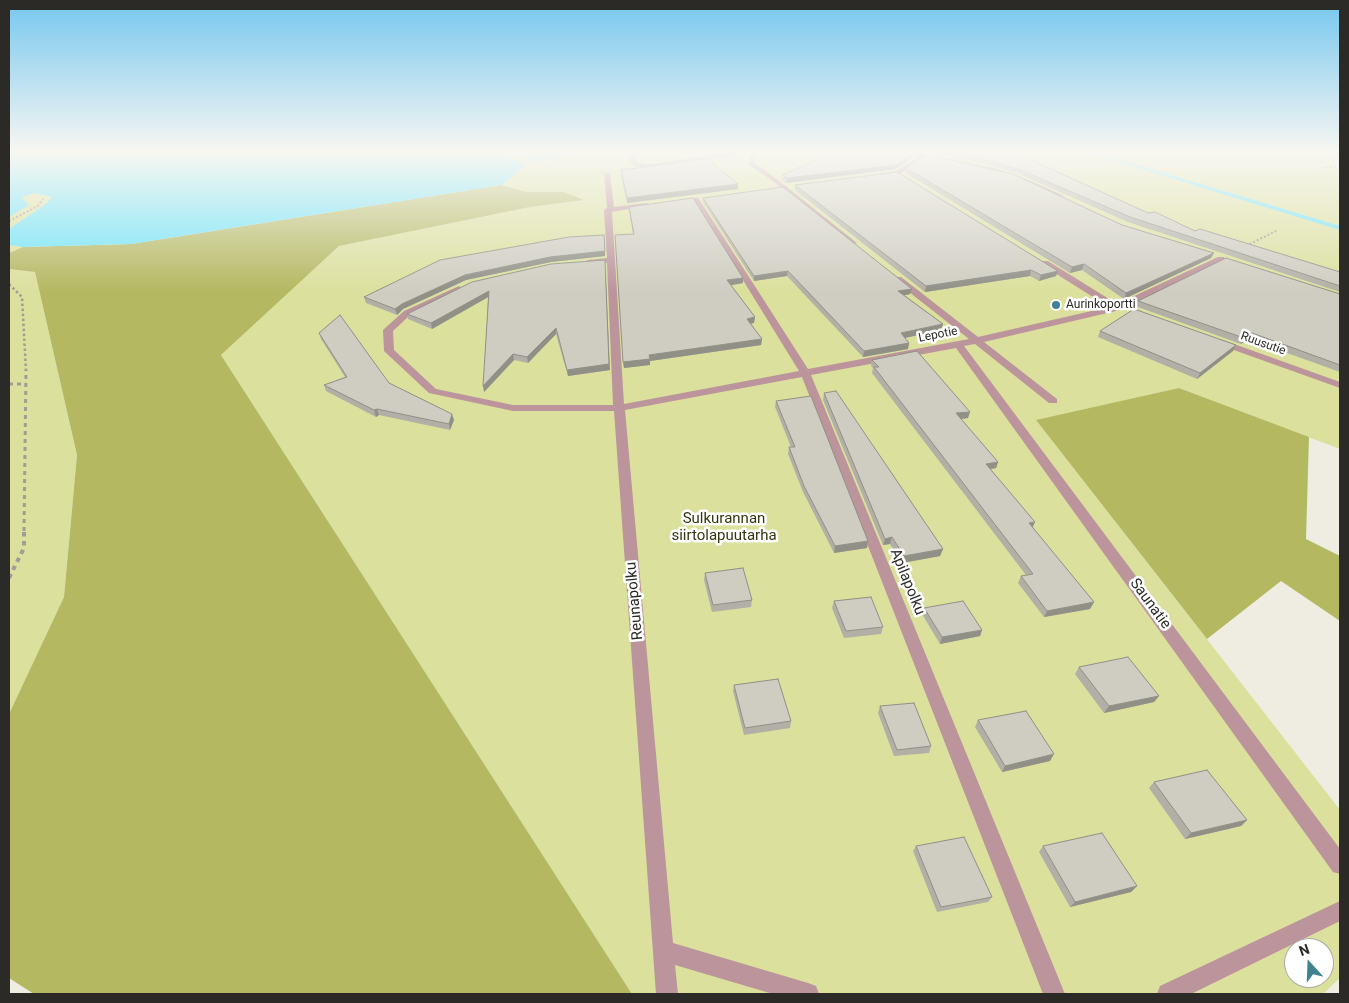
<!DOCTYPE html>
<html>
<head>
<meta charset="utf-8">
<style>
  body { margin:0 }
  #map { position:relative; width:1349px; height:1003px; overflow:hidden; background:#efede1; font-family:Roboto,sans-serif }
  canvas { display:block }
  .frame { position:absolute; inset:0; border:10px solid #2b2a26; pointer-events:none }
  .north { position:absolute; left:1284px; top:938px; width:50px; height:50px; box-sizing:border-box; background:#fff; border:1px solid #aaaaa8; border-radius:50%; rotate:340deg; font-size:14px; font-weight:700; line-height:20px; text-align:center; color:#2b2a26 }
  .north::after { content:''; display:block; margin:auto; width:18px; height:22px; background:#3f8292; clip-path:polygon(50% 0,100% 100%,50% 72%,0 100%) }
</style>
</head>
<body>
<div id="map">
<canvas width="1349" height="1003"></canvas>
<div class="frame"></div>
<div class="north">N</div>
</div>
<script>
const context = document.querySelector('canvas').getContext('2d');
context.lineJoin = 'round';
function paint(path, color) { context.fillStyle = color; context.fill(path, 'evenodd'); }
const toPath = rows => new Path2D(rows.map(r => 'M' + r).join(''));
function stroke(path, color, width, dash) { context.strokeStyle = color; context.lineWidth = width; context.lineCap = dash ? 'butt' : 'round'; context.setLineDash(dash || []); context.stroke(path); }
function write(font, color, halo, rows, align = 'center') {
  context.font = font + ' Roboto,sans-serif'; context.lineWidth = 5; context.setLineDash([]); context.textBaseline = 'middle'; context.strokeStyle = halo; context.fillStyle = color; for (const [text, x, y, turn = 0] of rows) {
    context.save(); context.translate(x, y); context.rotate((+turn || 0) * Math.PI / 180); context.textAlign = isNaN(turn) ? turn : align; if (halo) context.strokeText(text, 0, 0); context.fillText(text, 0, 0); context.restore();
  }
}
paint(toPath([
  [495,151,501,154,511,152,538,162,588,151,1340,151,1340,449,1179,388,1037,421,1340,810,1340,978,1323,994,632,994,221,355,339,246,530,207,582,200,564,192,527,192,501,185,23,247,9,253,9,172],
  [1294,948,1324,948,1324,978,1294,978],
  [9,269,35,272,77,455,64,597,9,714]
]), '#dbe09d');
paint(toPath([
  [501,185,527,192,564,192,584,200,530,207,339,246,221,355,632,994,34,994,9,978,9,714,64,597,77,455,35,272,9,269,9,253,23,247,131,244],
  [1179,388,1309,437,1306,539,1340,556,1340,621,1281,581,1207,639,1036,420]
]), '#b3b861');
paint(toPath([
  [9,151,588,151,538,162,511,152,502,154,526,165,501,185,131,244,23,247,9,245,9,229,46,204,52,197,34,193,25,196,22,198,29,205,9,217]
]), '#6ce3fa');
paint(toPath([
  [1082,151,1091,151,1340,226,1340,230,1082,151]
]), '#6ce3fa');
stroke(toPath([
  [1322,168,1340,166],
  [9,221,38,206,43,199],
  [1246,246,1278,230]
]), '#9f9d95', 2, [2, 2]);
stroke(toPath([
  [9,284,22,297,26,371]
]), '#9f9d95', 2.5, [2.5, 2.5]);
stroke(toPath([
  [9,384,26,384],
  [24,531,26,370]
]), '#9f9d95', 3, [4, 4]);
stroke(toPath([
  [9,578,24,548,24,530]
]), '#9f9d95', 4, [4.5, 4.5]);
paint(toPath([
  [636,151,645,151,634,160,639,163,652,164,739,151,763,151,757,154,753,162,778,180,857,243,850,245,774,182,748,164,752,153,652,168,635,166,629,161,632,154,636,151],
  [895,151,910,151,998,169,1036,183,1064,196,1059,197,994,172,924,158,900,174,879,176,879,174,896,171,918,157,895,151],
  [607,172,610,174,614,207,646,203,650,205,612,212,624,404,799,371,693,199,696,197,699,199,808,369,969,339,895,281,895,277,901,277,978,337,1109,307,1042,265,1042,261,1048,261,1117,304,1218,257,1224,257,1224,261,1120,310,984,342,1057,399,1057,403,1049,403,975,344,964,346,1340,849,1340,874,1333,872,956,348,811,375,1065,994,1043,994,802,377,625,410,673,943,808,983,816,986,819,994,773,994,675,965,678,994,656,994,614,411,513,411,429,393,384,351,383,330,404,311,459,286,463,289,462,291,410,315,393,331,394,350,436,389,513,405,613,405,607,263,588,264,584,262,588,260,607,258,604,210,607,208,604,174,607,172],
  [1220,339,1340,382,1340,388,1217,344,1215,342,1220,339],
  [1340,901,1340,921,1191,994,1157,994,1160,986,1340,901]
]), '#bc949c');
paint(toPath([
  [923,151,1011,151,1148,213,1195,231,1340,272,1340,292,1128,222,1017,173,974,161],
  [914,153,913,158,895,169,786,183,782,180,783,175],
  [906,168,1122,225,1214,253,1211,258,1124,299,1082,270,1070,273,906,173],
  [621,170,738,189,627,203,621,175],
  [795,185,1056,276,1039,281,1030,276,925,292,795,190],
  [703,198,910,294,904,295,943,324,941,330,905,338,909,343,908,349,863,357,787,276,754,281,703,202],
  [629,207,743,283,731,285,755,317,754,323,751,324,762,339,761,345,650,361,650,365,624,368,615,235,633,234,629,212],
  [604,235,605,256,551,262,466,280,403,309,397,315,366,303,364,297],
  [551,264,610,370,568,376,556,334,528,363,514,360,484,392,488,297,432,329,408,319,407,314],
  [1340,294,1340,372,1248,339,1241,344,1135,306,1138,301],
  [1100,331,1236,345,1233,351,1197,379,1098,337],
  [319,333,389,383,454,420,450,430,379,415,376,417,326,391,324,385,345,377,321,339],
  [872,360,968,418,961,419,998,462,996,468,991,469,1032,528,1094,602,1090,609,1044,617,1018,583,1021,576,1026,575,872,373,873,368,871,366],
  [824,393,943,549,940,556,902,563,890,544,883,545,823,400],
  [776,401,868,541,867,548,834,553,803,492,788,454,789,447,791,447,775,407],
  [705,573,752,600,751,607,712,612,704,580],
  [834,601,883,627,881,634,844,638,832,608],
  [924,608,982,630,980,636,940,644,922,614],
  [1079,667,1159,696,1154,702,1104,713,1075,674],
  [734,685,791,721,790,728,744,735,733,691],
  [880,706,931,746,929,753,894,756,878,713],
  [978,720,1050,761,1002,772,975,727],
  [1154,782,1247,820,1241,826,1185,839,1149,788],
  [916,846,992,897,988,902,937,912,913,851],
  [1043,846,1137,886,1131,892,1070,907,1039,852]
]), '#b2b0a6');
paint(toPath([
  [914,153,913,158,895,169,786,183,787,178],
  [738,184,738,189,627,203,627,198],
  [605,251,605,256,551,262,466,280,403,309,397,315,395,309,402,304,465,275,550,257],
  [1214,253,1211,258,1124,299,1126,293],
  [605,260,610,370,568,376,567,370],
  [1084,264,1082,270,1070,273,1072,267],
  [1031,270,1030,276,925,292,926,286],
  [788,271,787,276,754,281,754,276],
  [1058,271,1056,276,1039,281,1041,275],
  [743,278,743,283,727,286,727,280],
  [912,289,910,294,897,297,898,291],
  [489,291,490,296,432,329,431,323],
  [755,317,754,323,746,324,747,319],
  [943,324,941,330,900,339,901,333],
  [556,328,556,334,528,363,527,357],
  [1252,333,1248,339,1241,344,1244,338],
  [762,339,761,345,650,361,650,365,624,368,623,362,649,355],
  [909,343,908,349,863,357,864,351],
  [1236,345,1233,351,1197,379,1200,373],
  [513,354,514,360,484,392,483,386],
  [377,409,379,415,376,417,374,410],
  [970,412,968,418,954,420,956,413],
  [452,414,454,420,450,430,449,424],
  [998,462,996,468,984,470,986,464],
  [1035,522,1032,529,1029,523],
  [892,537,890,544,883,545,885,539],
  [868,541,867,548,834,553,835,546],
  [943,549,940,556,902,563,904,556],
  [1094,602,1090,609,1044,617,1047,611],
  [982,630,980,636,940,644,942,637],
  [1159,696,1154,702,1104,713,1109,706],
  [1054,754,1050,761,1002,772,1005,766],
  [1247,820,1241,826,1185,839,1191,833],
  [1137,886,1131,892,1070,907,1075,902]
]), '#919087');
const building = toPath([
  [840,151,907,151,914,153,896,165,787,178,783,175,831,153,840,151],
  [948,151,1011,151,1148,213,1155,212,1195,231,1200,229,1340,272,1340,286,1130,217,1018,169,976,157,948,151],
  [926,155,1013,174,1122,225,1214,253,1126,293,1084,264,1072,267,906,168,926,155],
  [707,159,738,184,627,198,621,170,707,159],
  [897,172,1058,271,1041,275,1031,270,926,286,795,185,897,172],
  [783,187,912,289,898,291,943,324,901,333,909,343,864,351,788,271,754,276,703,198,783,187],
  [693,198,743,278,727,280,755,317,747,319,762,339,649,355,650,359,623,362,615,235,634,234,629,207,693,198],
  [604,235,605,251,550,257,465,275,402,304,395,309,364,297,440,260,569,237,604,235],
  [1226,258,1340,294,1340,365,1252,333,1244,338,1138,301,1226,258],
  [605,260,609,364,567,370,556,328,527,357,513,354,483,386,489,291,431,323,407,314,472,282,551,264,605,260],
  [1134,309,1236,345,1200,373,1100,331,1134,309],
  [340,315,389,383,452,414,449,424,377,409,374,410,324,385,347,377,319,333,340,315],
  [917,351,970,412,956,413,998,462,986,464,1035,522,1029,523,1094,602,1047,611,1021,576,1033,574,874,367,879,367,872,360,917,351],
  [836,391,943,549,904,556,892,537,885,539,824,393,836,391],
  [811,396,868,541,835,546,804,486,789,447,795,447,776,401,811,396],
  [743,568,752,600,713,605,705,573,743,568],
  [871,597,883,627,846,631,834,601,871,597],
  [963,601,982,630,942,637,924,608,963,601],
  [1128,657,1159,696,1109,706,1079,667,1128,657],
  [778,679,791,721,745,728,734,685,778,679],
  [914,703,931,746,897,750,880,706,914,703],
  [1026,711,1054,754,1005,766,978,720,1026,711],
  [1207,770,1247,820,1191,833,1154,782,1207,770],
  [1102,833,1137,886,1075,902,1043,846,1102,833],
  [964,837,992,897,941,907,916,846,964,837]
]);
paint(building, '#cfcdc1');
stroke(building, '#919087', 1);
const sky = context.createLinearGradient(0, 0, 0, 292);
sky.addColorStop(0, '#76c7ef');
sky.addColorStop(0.52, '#f8f7f2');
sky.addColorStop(1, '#f8f7f200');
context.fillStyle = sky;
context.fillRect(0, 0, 1349, 292);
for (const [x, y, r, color] of [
  [1056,305,5,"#3f8292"]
]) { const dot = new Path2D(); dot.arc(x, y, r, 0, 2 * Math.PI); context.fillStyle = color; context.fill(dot); stroke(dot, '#fff', 2); }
write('12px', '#2b2a26', '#fff', [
  ["Aurinkoportti",1066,305]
], 'left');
write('12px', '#2b2a26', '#fff', [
  ["Lepotie",938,335,-11],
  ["Ruusutie",1263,344,20]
]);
write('15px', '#33350f', '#fff', [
  ["Sulkurannan",724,519],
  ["siirtolapuutarha",724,536]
]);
write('15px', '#2b2a26', '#fff', [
  ["Apilapolku",907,582,68],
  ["Reunapolku",635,601,-95],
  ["Saunatie",1150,604,54]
]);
</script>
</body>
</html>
